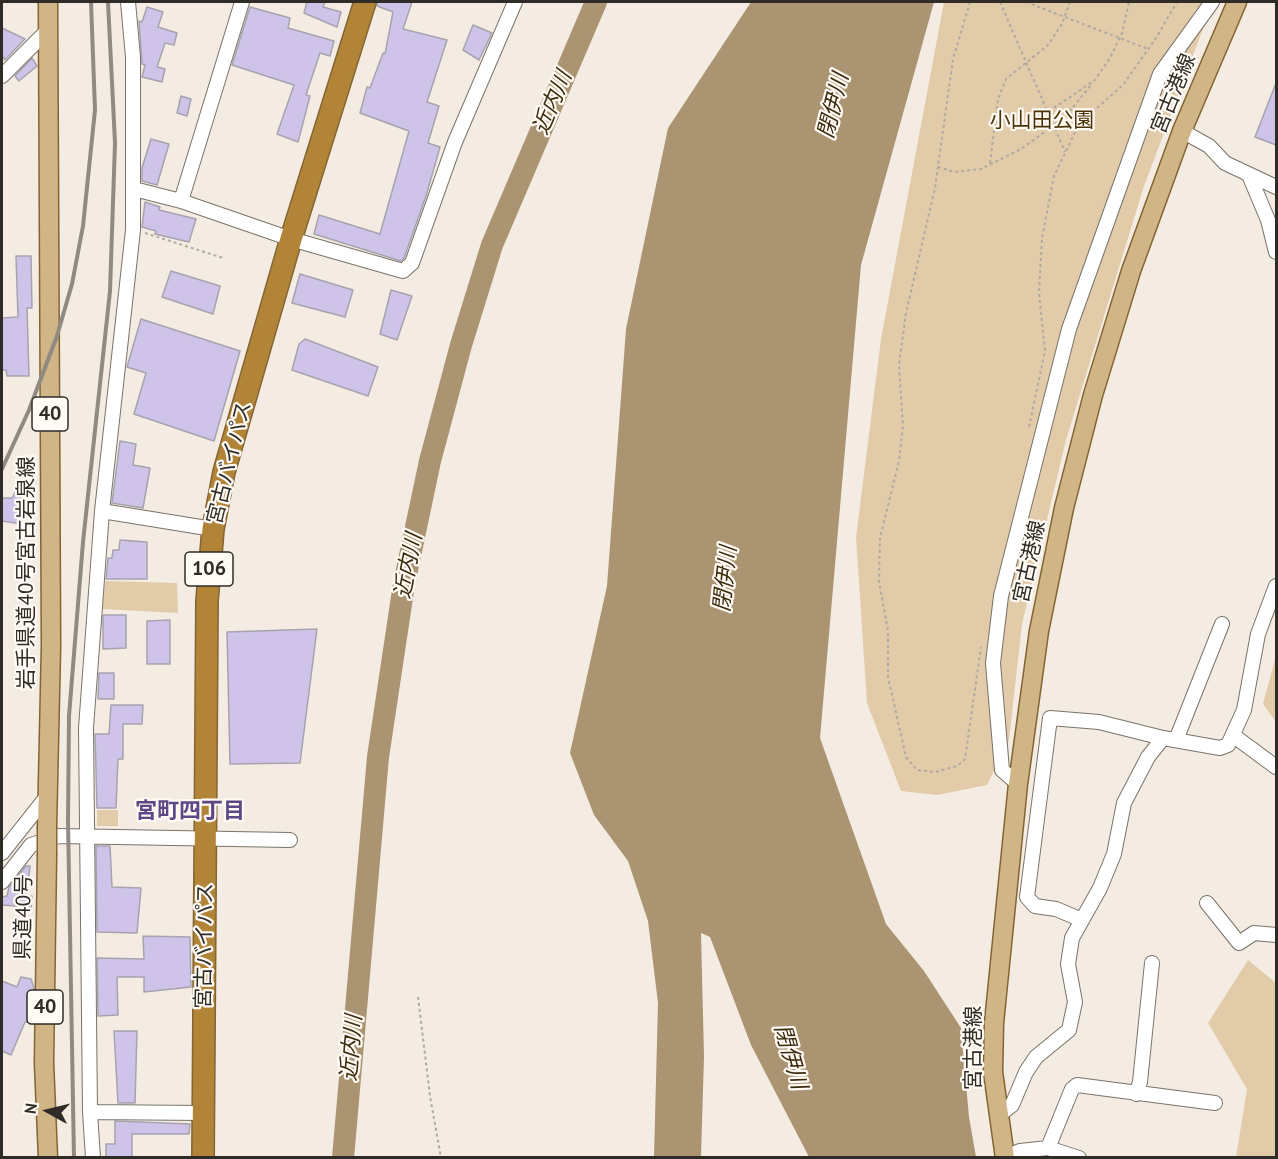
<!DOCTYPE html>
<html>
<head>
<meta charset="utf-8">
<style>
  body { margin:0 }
  #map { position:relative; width:1278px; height:1159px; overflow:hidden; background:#f4ece2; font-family:"PT Sans",sans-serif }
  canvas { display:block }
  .frame { position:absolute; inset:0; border:3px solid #2f2c28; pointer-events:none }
  .north { position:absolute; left:18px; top:1081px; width:60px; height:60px; -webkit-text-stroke:4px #fffaf4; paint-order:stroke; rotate:278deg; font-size:16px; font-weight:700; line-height:24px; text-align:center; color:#2f2c28 }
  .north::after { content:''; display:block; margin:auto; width:21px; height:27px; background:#2f2c28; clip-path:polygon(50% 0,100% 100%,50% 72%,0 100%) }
</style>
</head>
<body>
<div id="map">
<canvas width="1278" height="1159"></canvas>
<div class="frame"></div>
<div class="north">N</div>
</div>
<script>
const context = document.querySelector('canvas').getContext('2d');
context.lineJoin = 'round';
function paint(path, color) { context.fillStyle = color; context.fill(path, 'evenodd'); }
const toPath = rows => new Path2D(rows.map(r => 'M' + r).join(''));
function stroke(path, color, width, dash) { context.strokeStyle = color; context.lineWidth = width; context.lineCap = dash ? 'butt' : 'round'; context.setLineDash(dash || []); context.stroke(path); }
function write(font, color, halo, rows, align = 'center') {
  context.font = font + ' "PT Sans","Noto Sans JP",sans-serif'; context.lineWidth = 4.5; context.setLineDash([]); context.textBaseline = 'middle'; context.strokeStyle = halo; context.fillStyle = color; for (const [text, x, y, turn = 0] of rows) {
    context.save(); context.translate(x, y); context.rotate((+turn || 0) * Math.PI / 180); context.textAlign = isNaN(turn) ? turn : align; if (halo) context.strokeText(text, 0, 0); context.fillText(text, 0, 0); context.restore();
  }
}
paint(toPath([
  [944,2,1213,2,1143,189,1066,440,1022,624,1009,740,987,785,937,795,901,791,867,703,856,537,881,339],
  [105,581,177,583,178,613,102,609],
  [1276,656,1276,722,1263,704],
  [97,810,118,810,118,826,97,826],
  [1248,960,1276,983,1276,1157,1236,1157,1247,1089,1208,1023]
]), '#e2cba9');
paint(toPath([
  [751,2,934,2,861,265,820,738,886,924,924,971,961,1028,969,1117,976,1157,809,1157,751,1045,710,937,701,933,704,1056,701,1157,654,1157,658,1003,648,921,628,861,594,815,570,753,607,586,626,329,668,128]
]), '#ab9472');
stroke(toPath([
  [343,1158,378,757,404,584,430,461,461,345,492,245,596,2]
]), '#ab9472', 22);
const building = toPath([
  [307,2,325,2,323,7,341,12,337,27,304,13,307,2],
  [377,2,412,2,403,29,447,40,427,102,439,106,428,143,440,147,426,196,404,258,401,261,314,234,319,215,380,234,409,131,360,113,367,87,370,88,383,53,385,54,393,12,377,6,377,2],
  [147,7,163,12,158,27,177,33,174,45,165,43,157,67,165,69,162,82,142,77,145,65,142,64,139,21,142,22,147,7],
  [250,7,290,18,288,28,334,41,330,56,320,53,306,95,310,96,298,142,277,134,294,85,232,65,250,7],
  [473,25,492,33,479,60,463,50,473,25],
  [2,28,25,39,5,60,2,55,2,28],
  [32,58,37,66,19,81,15,76,32,58],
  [1276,83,1276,145,1255,137,1276,83],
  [181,96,191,99,187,116,177,113,181,96],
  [151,139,169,144,157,185,142,181,142,168,151,139],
  [145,202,160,207,159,210,196,219,189,242,155,234,156,231,142,227,145,202],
  [16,256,31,256,32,308,27,308,29,376,7,376,6,370,2,370,2,318,18,317,16,256],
  [171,271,220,286,213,314,162,297,171,271],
  [300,274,353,290,345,317,292,303,300,274],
  [391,290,412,296,397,340,380,334,391,290],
  [141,319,240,351,214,441,134,414,146,373,127,367,141,319],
  [305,339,378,367,368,396,292,370,299,344,305,339],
  [120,441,136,444,133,465,150,468,143,508,112,503,120,441],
  [23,478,22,524,2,521,2,498,12,498,23,478],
  [120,540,147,542,147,579,106,579,108,558,112,558,113,550,119,550,120,540],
  [103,615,126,615,126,648,103,649,103,615],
  [170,620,170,664,147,664,147,621,170,620],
  [317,629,300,763,230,764,227,632,317,629],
  [99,673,114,673,114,699,98,699,99,673],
  [111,705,143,705,142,724,123,724,123,759,118,759,116,808,97,808,95,734,109,734,111,705],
  [96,846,110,846,112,887,141,888,137,933,97,932,96,846],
  [26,866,30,866,27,896,32,896,31,907,2,905,2,897,7,896,9,887,26,866],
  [143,936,190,937,191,987,144,992,144,977,117,977,118,1015,98,1016,97,958,144,959,143,936],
  [21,977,31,979,34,988,31,1022,25,1022,11,1055,2,1051,2,981,17,987,21,977],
  [114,1031,137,1031,135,1103,118,1103,114,1031],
  [115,1121,190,1124,189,1134,132,1134,132,1158,106,1158,106,1144,115,1144,115,1121]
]);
paint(building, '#cfc3ea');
stroke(building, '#a6a3ae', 1.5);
const minor = toPath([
  [2,76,48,30],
  [1182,131,1209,146,1225,163,1276,187],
  [1249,175,1268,220,1276,252],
  [134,189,181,201,291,239,403,271,412,263,455,142,515,2],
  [181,201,242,2],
  [102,511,213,529],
  [1234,736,1276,767],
  [1176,740,1222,624],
  [1018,784,1002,770,993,663,1001,596,1069,329,1160,74,1212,2],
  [2,853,48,795],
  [2,882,31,845,59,836,290,840],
  [1207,903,1239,943,1254,933,1276,935],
  [1082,920,1056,909,1035,906,1027,897,1050,718,1099,722,1163,738],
  [1136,1094,1140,1082,1152,963],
  [90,1112,203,1113],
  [998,1116,1012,1105,1026,1072,1036,1057,1069,1030,1075,1002,1068,964,1072,938,1100,888,1114,854,1124,803,1148,757,1163,738,1220,748,1228,745,1244,710,1258,634,1276,586],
  [1048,1148,1072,1089,1077,1085,1215,1103],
  [1005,1157,1020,1151,1048,1148,1079,1158],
  [93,1158,90,1112,86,728,102,511,133,230,133,57,128,2]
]);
const major = toPath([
  [47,827,51,646,48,2],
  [47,856,44,1063,48,1158],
  [1005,1158,993,1072,994,1023,1018,784,1039,631,1064,508,1093,395,1131,271,1182,131,1237,2]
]);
const highway = toPath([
  [203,1158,207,601,213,529,224,472,291,239,365,2]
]);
stroke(minor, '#797369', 16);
stroke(major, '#846532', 21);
stroke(highway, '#846532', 24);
stroke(toPath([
  [970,2,953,59,935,188,906,313,899,365,903,426,899,461,880,538,879,581,888,631,888,677,906,757,917,770,935,772,957,766,965,759,981,647],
  [1000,2,1065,152],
  [1026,2,1148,49],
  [996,122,1038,115,1057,106,1095,80,1110,58,1122,33,1129,2],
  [990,163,998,99,1006,79,1048,45,1062,24,1070,2],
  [938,167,954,172,981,169,1021,149,1064,118,1092,84],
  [145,233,223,258],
  [1029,427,1045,351,1039,294,1042,238,1054,176,1079,124,1123,85,1156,38,1177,2],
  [418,997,430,1096,441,1158]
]), '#b0a9a1', 2, [3, 3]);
stroke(minor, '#fff', 14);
stroke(major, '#d0b587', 18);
stroke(highway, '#b18437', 21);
stroke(toPath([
  [2,469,29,410,57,336,72,284,83,226,95,110,91,2],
  [74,1158,68,821,69,716,83,542,110,291,115,143,108,2]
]), '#908a83', 4);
const majorBridge = toPath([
  [47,856,47,827]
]);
stroke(majorBridge, '#846532', 21, []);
stroke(majorBridge, '#d0b587', 18);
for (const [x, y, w] of [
  [50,414,36],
  [209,569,48],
  [45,1007,36]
]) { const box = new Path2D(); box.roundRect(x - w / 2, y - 17, w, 34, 4.5); context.fillStyle = '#fffaf4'; context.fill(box); stroke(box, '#2f2c28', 1.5); }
write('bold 20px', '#2f2c28', null, [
  ["40",50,414],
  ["106",209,569],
  ["40",45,1007]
]);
write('21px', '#2f2c28', '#fffaf4', [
  ["宮古港線",1174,94,-68],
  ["宮古バイパス",230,463,-76],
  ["宮古港線",1030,562,-78],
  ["岩手県道40号宮古岩泉線",27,573,-90],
  ["県道40号",24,917,-89],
  ["宮古バイパス",205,946,-89],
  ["宮古港線",974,1048,-90]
]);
write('21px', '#4d3406', '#fffaf4', [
  ["小山田公園",1042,121]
]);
write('italic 22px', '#3c2a0c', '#fffaf4', [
  ["近内川",553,103,-67],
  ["閉伊川",834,106,-76],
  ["近内川",409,566,-79],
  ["閉伊川",726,579,-84],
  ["近内川",352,1048,-85],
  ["閉伊川",790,1057,74]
]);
write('bold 22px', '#5e4785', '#fffaf4', [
  ["宮町四丁目",190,812]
]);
</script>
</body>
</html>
